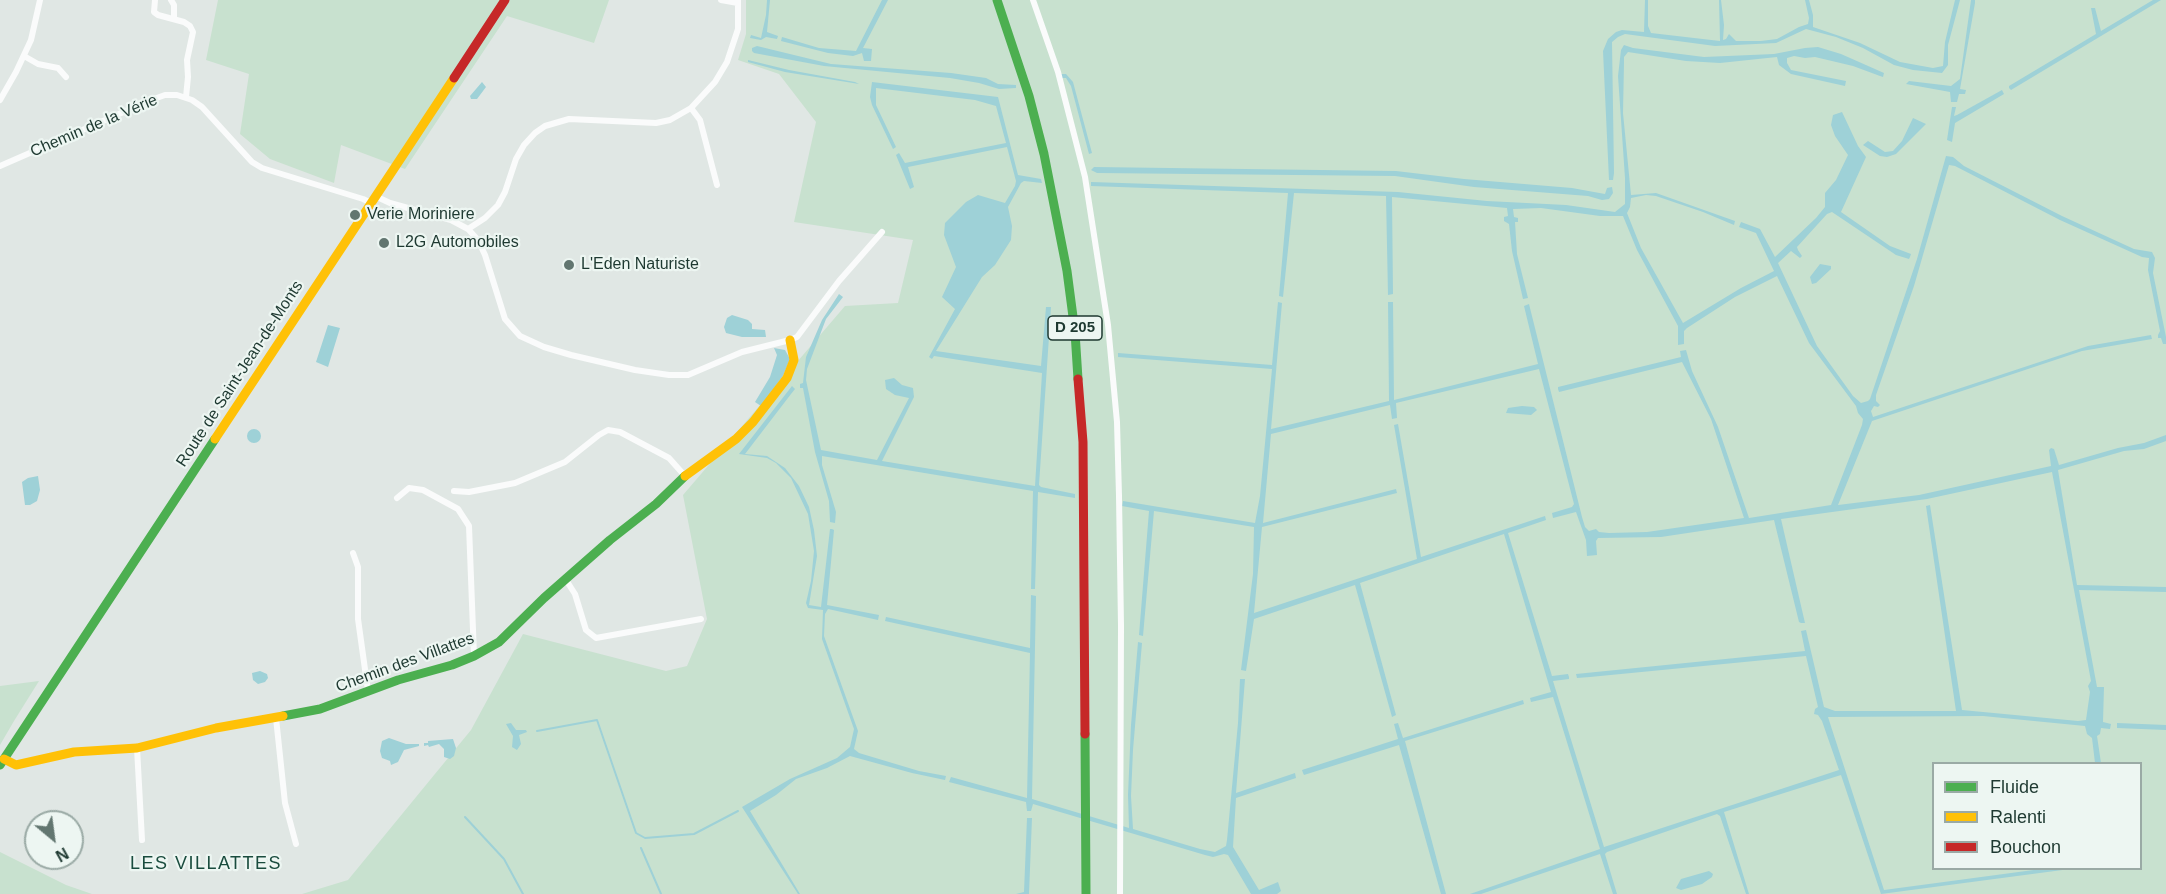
<!DOCTYPE html>
<html>
<head>
<meta charset="utf-8">
<style>
  body { margin:0 }
  #map { position:relative; width:2166px; height:894px; overflow:hidden; background:#e0e7e4; font-family:Helvetica,sans-serif }
  canvas { display:block }
  .legend { position:absolute; left:1932px; top:762px; width:210px; height:108px; box-sizing:border-box; background:#edf6f2; border:2px solid #9aaaa5; margin:0; padding:8px 10px; list-style:none; font-size:18px; color:#1e3931 }
  .legend li { display:flex; align-items:center; gap:12px; height:30px }
  .legend b { width:30px; border:2px solid #9aaaa5 }
  .north { position:absolute; left:24px; top:810px; width:60px; height:60px; box-sizing:border-box; background:#edf6f2; border:2px solid #9aaaa5; border-radius:50%; rotate:151deg; font-size:16px; font-weight:700; line-height:24px; text-align:center; color:#1e3931 }
  .north::after { content:''; display:block; margin:auto; width:21px; height:27px; background:#627670; clip-path:polygon(50% 0,100% 100%,50% 72%,0 100%) }
</style>
</head>
<body>
<div id="map">
<canvas width="2166" height="894"></canvas>
<ul class="legend">
<li><b style="height:8px;background:#4caf50"></b>Fluide</li>
<li><b style="height:8px;background:#ffc107"></b>Ralenti</li>
<li><b style="height:8px;background:#c62828"></b>Bouchon</li>
</ul>
<div class="north">N</div>
</div>
<script>
const context = document.querySelector('canvas').getContext('2d');
context.lineJoin = 'round';
function paint(path, color) { context.fillStyle = color; context.fill(path, 'evenodd'); }
const toPath = rows => new Path2D(rows.map(r => 'M' + r).join(''));
function stroke(path, color, width, dash) { context.strokeStyle = color; context.lineWidth = width; context.lineCap = dash ? 'butt' : 'round'; context.setLineDash(dash || []); context.stroke(path); }
function write(font, color, halo, rows, align = 'center') {
  context.font = font + ' Helvetica,sans-serif'; context.lineWidth = 4.5; context.setLineDash([]); context.textBaseline = 'middle'; context.strokeStyle = halo; context.fillStyle = color; for (const [text, x, y, turn = 0] of rows) {
    context.save(); context.translate(x, y); context.rotate((+turn || 0) * Math.PI / 180); context.textAlign = isNaN(turn) ? turn : align; if (halo) context.strokeText(text, 0, 0); context.fillText(text, 0, 0); context.restore();
  }
}
paint(toPath([
  [218,0,609,0,594,43,507,16,405,169,341,145,334,183,270,159,240,134,249,74,206,60],
  [746,0,2166,0,2166,894,302,894,348,880,471,730,523,634,666,671,687,666,707,619,683,495,845,306,898,303,913,240,794,222,816,122,779,74,738,60,746,34],
  [1934,764,2140,764,2140,868,1934,868],
  [39,681,14,721,0,745,0,686],
  [0,852,66,885,92,894,0,894]
]), '#c8e1cf');
paint(toPath([
  [767,0,770,0,767,32,778,36,777,39,766,37,761,40,750,38,751,35,761,38,766,15],
  [882,0,888,0,863,48,872,49,871,61,864,61,862,53,853,56,828,53,781,41,782,37,819,48,856,51],
  [1645,0,1648,0,1648,26,1651,33,1720,41,1719,0,1721,0,1724,25,1723,40,1726,39,1729,34,1736,41,1761,41,1777,39,1799,27,1808,24,1809,18,1805,0,1809,0,1813,15,1813,27,1860,43,1900,62,1933,68,1943,66,1945,42,1955,0,1960,0,1948,45,1948,65,1942,73,1913,70,1894,65,1863,48,1836,37,1806,29,1776,43,1715,46,1625,34,1618,37,1612,42,1614,173,1613,180,1609,180,1603,51,1608,39,1616,32,1622,30,1644,32],
  [1971,0,1975,0,1975,3,1960,89,1966,90,1965,94,1959,94,1957,102,1951,102,1950,92,1906,84,1909,81,1951,86,1960,79],
  [2153,0,2161,0,2011,90,2009,88,2009,86,2096,34,2091,8,2095,8,2101,31],
  [1624,45,1633,48,1704,57,1774,54,1805,48,1818,47,1841,54,1884,73,1883,77,1880,76,1853,66,1815,57,1805,58,1794,56,1787,58,1787,63,1791,70,1846,81,1845,86,1791,74,1779,65,1777,57,1720,63,1686,61,1628,52,1624,57,1624,63,1623,113,1631,195,1656,193,1735,221,1734,225,1703,212,1656,196,1646,195,1631,198,1630,207,1627,213,1641,248,1683,323,1741,288,1774,271,1756,233,1739,227,1741,222,1760,229,1775,257,1816,218,1825,207,1825,193,1836,180,1848,155,1835,136,1831,125,1833,115,1842,112,1858,146,1866,157,1841,212,1890,246,1911,254,1910,257,1909,259,1896,255,1832,212,1827,214,1797,247,1798,250,1802,256,1800,258,1791,251,1778,263,1817,346,1853,396,1861,403,1868,401,1870,399,1917,259,1946,156,1953,157,1964,166,2062,216,2134,249,2152,252,2155,258,2153,273,2166,337,2166,344,2163,344,2161,338,2158,338,2158,335,2160,331,2148,270,2149,258,2142,257,2060,220,1955,166,1949,165,1914,286,1876,395,1876,401,1880,405,1878,407,1874,406,1871,411,1873,417,2088,346,2151,335,2152,339,2082,351,1872,421,1838,505,1919,495,2051,466,2049,450,2051,448,2054,449,2059,465,2118,448,2144,443,2166,435,2166,441,2144,449,2124,451,2058,470,2077,585,2166,587,2166,592,2079,590,2097,687,2104,687,2103,722,2111,724,2110,729,2101,728,2100,734,2097,736,2101,763,2095,763,2092,738,2087,734,2085,726,1983,716,1828,717,1884,890,2041,869,2070,869,1881,894,1841,775,1724,812,1749,894,1746,894,1720,816,1717,814,1607,852,1605,854,1617,894,1613,894,1600,854,1481,894,1470,894,1600,849,1553,697,1531,702,1530,698,1551,692,1504,534,1360,583,1396,715,1392,717,1355,585,1254,619,1246,671,1241,670,1253,574,1254,527,1154,511,1143,636,1139,635,1149,511,1122,506,1123,501,1255,523,1260,496,1272,369,1118,357,1118,353,1272,365,1278,302,1282,303,1271,429,1389,401,1388,302,1393,302,1394,400,1538,364,1524,306,1529,304,1582,517,1585,527,1589,531,1596,529,1599,532,1609,533,1647,532,1744,518,1711,419,1682,362,1559,392,1558,389,1558,387,1681,357,1680,351,1686,350,1692,371,1718,427,1749,518,1831,505,1862,425,1863,419,1858,413,1856,406,1809,343,1777,276,1735,297,1687,328,1684,331,1684,344,1678,345,1678,326,1637,250,1623,216,1600,216,1541,208,1513,209,1514,217,1518,218,1518,222,1515,222,1517,254,1528,298,1523,299,1512,251,1509,224,1504,221,1504,217,1508,216,1507,208,1392,197,1393,294,1388,295,1386,196,1294,193,1283,297,1279,296,1288,193,1091,186,1091,182,1398,192,1487,201,1566,205,1615,212,1625,204,1625,178,1618,76,1621,50],
  [1539,369,1574,504,1572,507,1552,513,1553,518,1576,512,1586,540,1587,556,1597,555,1596,541,1598,538,1661,537,1774,520,1799,622,1801,623,1805,623,1781,519,1927,499,2052,472,2091,681,2088,686,2090,692,2086,720,2078,721,1962,710,1930,505,1926,506,1956,711,1835,711,1824,707,1806,630,1801,631,1805,651,1576,674,1577,678,1590,677,1806,656,1818,707,1815,709,1814,714,1818,715,1822,721,1839,770,1604,847,1553,681,1569,679,1569,677,1568,674,1552,676,1508,533,1546,520,1545,516,1421,557,1398,424,1394,425,1417,559,1254,613,1262,527,1397,493,1396,489,1263,523,1271,434,1390,405,1392,419,1397,418,1396,403],
  [757,46,831,64,951,73,986,78,998,84,1016,85,1016,88,999,89,979,83,950,78,824,66,754,53,752,51,752,48],
  [748,60,789,70,855,82,859,84,785,72,748,62],
  [1061,74,1066,74,1073,82,1092,153,1089,154,1071,86,1066,78,1062,78],
  [482,82,486,87,477,99,471,99,470,96],
  [872,82,998,97,1018,175,1041,179,1042,183,1024,181,1021,183,1008,207,1012,226,1011,240,995,265,982,277,936,351,1041,366,1046,307,1051,307,1039,485,1041,487,1075,494,1075,498,1038,492,1035,589,1031,589,1033,491,822,456,822,465,836,512,835,523,830,522,829,501,815,452,803,388,800,388,800,384,803,383,806,357,822,320,839,294,843,297,826,319,807,369,806,380,821,450,877,460,909,398,895,395,886,389,885,380,894,378,902,385,913,388,914,397,882,461,1035,486,1042,373,934,356,932,359,929,357,955,309,942,297,956,267,944,235,945,223,966,202,978,195,1005,203,1015,186,1016,181,1007,147,908,167,914,187,910,189,896,155,899,153,905,163,1006,143,996,106,975,100,876,88,876,105,896,147,893,149,872,105,870,97],
  [2002,90,2004,94,1955,123,1952,142,1947,140,1952,107,1956,107,1954,116,1957,115],
  [1913,118,1926,124,1896,154,1887,157,1880,156,1863,145,1868,141,1885,152,1893,151,1902,141],
  [1094,167,1396,171,1464,179,1572,188,1605,194,1607,188,1612,187,1613,193,1609,199,1602,200,1588,196,1474,187,1395,176,1097,173,1091,170],
  [1820,264,1831,266,1831,269,1816,283,1812,284,1810,277],
  [732,315,748,320,752,324,752,329,765,330,766,337,742,337,726,333,724,327,727,318],
  [328,325,340,328,328,367,316,362],
  [774,348,785,350,790,359,783,376,761,406,755,402,770,377,777,355],
  [792,386,795,389,791,394,745,454,767,456,785,468,799,486,809,507,814,530,817,556,809,605,821,607,830,529,832,529,834,530,833,541,827,605,879,615,878,620,828,609,825,614,824,636,858,731,854,749,859,753,919,771,946,776,945,780,912,773,850,756,827,768,796,779,776,795,750,811,800,894,798,894,742,807,790,779,837,758,850,747,854,729,822,639,823,610,808,608,806,603,811,581,814,551,808,514,791,478,776,463,767,458,739,454],
  [1522,406,1534,407,1537,410,1531,415,1506,413,1508,408],
  '247 436a7 7 0 1 1 14 0a7 7 0 1 1-14 0Z',
  [38,476,40,490,37,501,30,505,25,505,22,482,28,478],
  [1031,595,1036,596,1032,799,1129,828,1128,795,1131,725,1138,642,1142,643,1133,750,1131,796,1133,829,1200,849,1215,852,1226,846,1227,840,1238,723,1240,679,1245,679,1236,793,1295,773,1296,778,1236,798,1233,847,1259,890,1278,882,1281,891,1277,894,1251,894,1228,855,1224,854,1213,857,1205,855,1033,804,1031,811,1027,811,1026,802,949,782,951,777,1027,798,1030,653,885,621,886,617,1030,648],
  [260,671,267,674,268,678,265,682,258,684,253,680,252,673],
  [1523,700,1524,704,1405,741,1446,894,1441,894,1399,745,1304,775,1303,773,1302,770,1398,739,1394,724,1398,723,1403,738],
  [511,723,516,730,526,730,527,732,519,735,521,744,517,750,512,747,513,736,506,724],
  [2117,723,2166,725,2166,730,2117,728],
  [389,738,406,744,419,744,419,746,404,750,398,762,391,765,390,761,382,758,380,751,382,741],
  [453,739,456,748,454,756,450,759,444,757,444,749,439,744,429,747,428,745,424,746,424,743,428,743,428,741],
  [1027,818,1032,818,1029,894,1016,894,1024,892],
  [1709,871,1713,874,1712,877,1702,884,1681,890,1676,888,1681,879]
]), '#9ed1d7');
stroke(toPath([
  [537,731,597,720,636,833,645,838,694,834,738,811],
  [465,817,504,859,523,894],
  [641,848,661,894]
]), '#9ed1d7', 2);
stroke(toPath([
  [155,0,154,12,158,15,184,22,190,26,193,32,187,60,188,77,186,97],
  [171,0,174,5,174,18],
  [721,0,738,3],
  [1033,0,1058,72,1085,177,1108,325,1117,422,1119,496,1121,626,1120,894],
  [24,56,38,64,58,68,66,77],
  [0,100,16,72,31,40,40,0],
  [691,108,700,120,717,185],
  [0,166,151,100,165,95,177,95,192,100,202,107,252,162,262,168,363,199,371,203],
  [375,196,390,203,451,220,468,229,478,240,485,255,505,319,520,336,544,347,571,355,635,370,669,375,688,375,742,352,790,340,797,337,839,281,882,232],
  [468,229,485,218,498,205,505,192,516,159,524,145,535,133,545,126,569,119,656,123,670,120,691,108,715,82,727,62,738,29,738,0],
  [454,491,469,492,515,483,565,462,599,435,608,430,620,432,669,458,685,476],
  [397,498,409,488,423,490,458,509,469,526,474,656],
  [353,553,358,567,358,619,368,691],
  [566,580,575,594,586,630,596,638,701,619],
  [276,718,285,803,296,844],
  [137,748,142,840]
]), '#fafbfb', 6);
stroke(toPath([
  [997,0,1029,96,1044,154,1067,271,1075,332,1078,379],
  [283,716,320,709,398,680,452,665,474,656,499,642,544,598,610,540,656,504,685,476],
  [1085,734,1086,894],
  [0,765,215,439]
]), '#4caf50', 9);
stroke(toPath([
  [215,439,454,78],
  [685,476,736,439,753,422,787,378,794,360,790,340],
  [4,759,16,765,74,752,137,748,216,728,283,716]
]), '#ffc107', 9);
stroke(toPath([
  [454,78,505,0],
  [1078,379,1083,442,1085,734]
]), '#c62828', 9);
for (const [x, y, r, color] of [
  [355,215,6,"#627670"],
  [384,243,6,"#627670"],
  [569,265,6,"#627670"]
]) { const dot = new Path2D(); dot.arc(x, y, r, 0, 2 * Math.PI); context.fillStyle = color; context.fill(dot); stroke(dot, '#edf6f2', 2); }
for (const [x, y, w] of [
  [1075,328,54]
]) { const box = new Path2D(); box.roundRect(x - w / 2, y - 12, w, 24, 4.5); context.fillStyle = '#edf6f2'; context.fill(box); stroke(box, '#1e3931', 1.5); }
write('bold 15px', '#1e3931', null, [
  ["D 205",1075,328]
]);
write('16px', '#1e3931', '#edf6f2', [
  ["Chemin de la Vérie",94,126,-23],
  ["Route de Saint-Jean-de-Monts",240,374,-57],
  ["Chemin des Villattes",405,663,-20]
]);
write('16px', '#1e3931', '#edf6f2', [
  ["Verie Moriniere",367,215],
  ["L2G Automobiles",396,243],
  ["L'Eden Naturiste",581,265]
], 'left');
context.letterSpacing = '1.5px';
write('18px', '#1a4c3e', '#edf6f2', [
  ["LES VILLATTES",206,864]
]);
context.letterSpacing = '0px';
</script>
</body>
</html>
